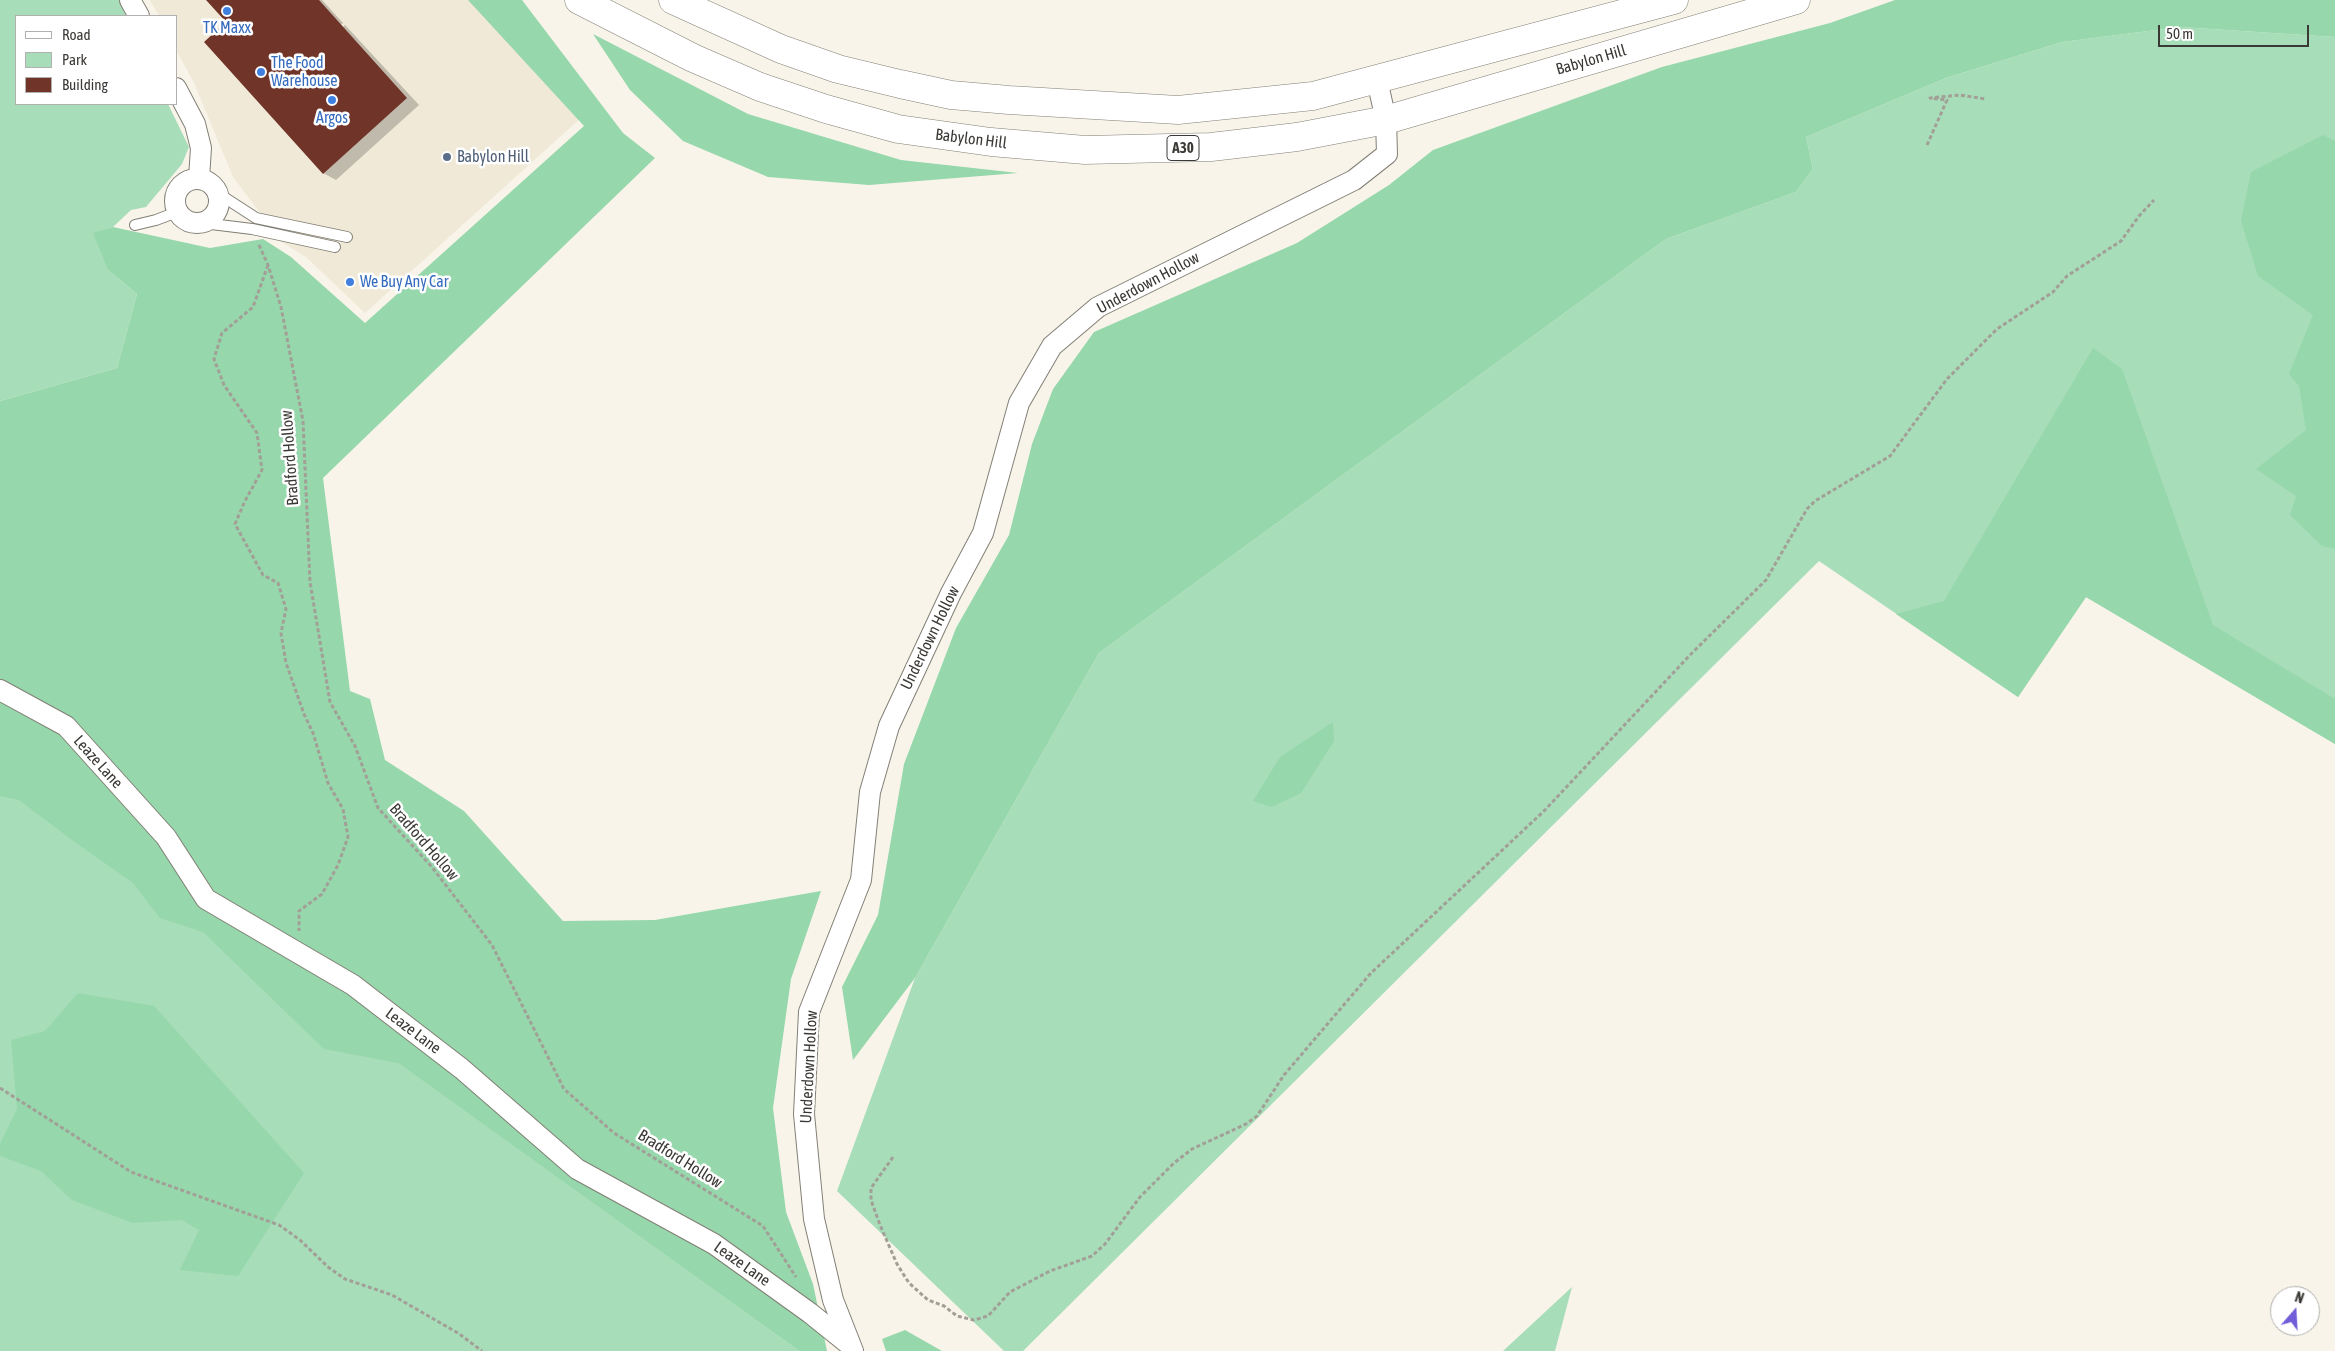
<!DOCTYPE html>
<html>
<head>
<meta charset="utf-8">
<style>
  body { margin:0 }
  #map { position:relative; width:2335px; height:1351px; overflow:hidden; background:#f8f4e9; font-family:"Asap Condensed",sans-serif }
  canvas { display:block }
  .legend { position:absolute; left:15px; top:15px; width:162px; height:90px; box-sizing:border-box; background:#fff; border:1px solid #b1b0ae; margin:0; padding:6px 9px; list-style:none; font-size:15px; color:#3b3935 }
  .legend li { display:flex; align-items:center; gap:10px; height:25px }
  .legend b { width:25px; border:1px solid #b1b0ae }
  .north { position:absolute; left:2270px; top:1286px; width:50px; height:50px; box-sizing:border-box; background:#fff; border:1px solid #b1b0ae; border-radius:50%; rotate:19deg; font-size:14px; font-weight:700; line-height:20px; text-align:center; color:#3b3935 }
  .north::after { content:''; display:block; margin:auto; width:18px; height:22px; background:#715dd8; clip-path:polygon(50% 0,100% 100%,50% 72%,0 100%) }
  .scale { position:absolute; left:2158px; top:25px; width:151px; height:22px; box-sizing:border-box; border:2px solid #3b3935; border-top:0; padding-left:6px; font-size:15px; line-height:18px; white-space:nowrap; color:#3b3935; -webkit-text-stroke:4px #fff; paint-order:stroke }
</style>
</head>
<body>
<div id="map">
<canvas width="2335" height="1351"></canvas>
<ul class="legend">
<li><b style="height:6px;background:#fff"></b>Road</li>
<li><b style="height:14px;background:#a8ddb9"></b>Park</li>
<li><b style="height:14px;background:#713429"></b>Building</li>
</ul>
<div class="north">N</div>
<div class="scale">50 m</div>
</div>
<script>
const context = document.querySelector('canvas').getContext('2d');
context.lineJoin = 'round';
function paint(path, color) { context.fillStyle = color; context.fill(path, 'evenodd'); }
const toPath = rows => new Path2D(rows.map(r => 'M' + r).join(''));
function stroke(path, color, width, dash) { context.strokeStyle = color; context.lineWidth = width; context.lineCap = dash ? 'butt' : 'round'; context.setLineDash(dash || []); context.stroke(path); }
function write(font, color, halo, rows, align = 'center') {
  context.font = font + ' "Asap Condensed",sans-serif'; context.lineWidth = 5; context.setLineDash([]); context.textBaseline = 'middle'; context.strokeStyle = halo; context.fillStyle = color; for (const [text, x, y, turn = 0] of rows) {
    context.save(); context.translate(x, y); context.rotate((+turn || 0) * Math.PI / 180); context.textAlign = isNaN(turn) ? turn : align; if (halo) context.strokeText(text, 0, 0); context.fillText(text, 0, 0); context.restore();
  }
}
paint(toPath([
  [150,0,475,0,582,117,365,313,307,258,282,242,233,177,194,83,176,50,176,16,159,16]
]), '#f0e9d7');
paint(toPath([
  [0,0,119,0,126,16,16,16,16,104,168,104,189,147,182,164,146,207,131,210,113,227,94,234,107,269,137,294,117,368,0,401],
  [2180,27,2335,37,2335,744,2086,597,2018,697,1819,561,1023,1351,1004,1351,837,1191,915,978,1099,653,1666,239,1796,192,1813,169,1806,137,1946,78,2062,42],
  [0,777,535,1161,799,1351,0,1351],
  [1572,1287,1555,1351,1503,1351]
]), '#a8ddb9');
paint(toPath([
  [468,0,522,0,623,133,655,158,323,478,350,691,370,699,385,760,464,811,563,921,655,920,821,891,791,979,773,1108,786,1212,813,1284,827,1351,799,1351,398,1063,324,1049,203,932,160,918,133,883,72,840,19,800,0,796,0,401,117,368,137,294,107,269,93,233,113,227,210,248,263,239,291,257,365,323,584,126],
  [1895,0,2335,0,2335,37,2180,27,2062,42,1946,78,1806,137,1813,169,1796,192,1666,239,1099,653,915,978,853,1060,842,987,878,915,904,764,956,628,1009,535,1032,444,1053,389,1094,332,1297,243,1389,185,1433,150,1662,67,1830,23],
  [593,34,748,114,901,160,1018,173,869,185,768,177,683,141,630,90],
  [2323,135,2335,141,2335,549,2322,546,2290,515,2296,496,2256,469,2306,430,2299,386,2289,374,2313,315,2258,276,2241,221,2251,172],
  [2093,348,2122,369,2213,625,2335,699,2335,744,2086,597,2018,697,1896,614,1944,601],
  [1333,722,1334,741,1301,793,1272,807,1253,801,1280,757],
  [78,993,154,1006,304,1173,238,1276,180,1270,199,1230,182,1220,133,1223,72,1200,41,1171,0,1156,0,1144,17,1109,11,1040,45,1031],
  [905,1330,942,1351,886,1351,882,1339]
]), '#96d7ac');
paint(toPath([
  [208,0,322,0,343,23,259,99,260,101,345,25,419,105,336,180,323,173,206,42,227,22]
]), '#0003');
paint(toPath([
  [206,0,319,0,407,98,323,174,204,42,226,22]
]), '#713429');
const service = toPath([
  [219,194,256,218,347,237],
  [203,223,252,229,335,247],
  [135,225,156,220,177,212]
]);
const minor = toPath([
  [130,0,139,16],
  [176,88,195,124,201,148,199,178],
  '175 201a22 22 0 1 1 44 0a22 22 0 1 1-44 0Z',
  [0,690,66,726,166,837,206,899,353,985,462,1069,577,1169,714,1244,810,1313,851,1346],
  [853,1351,833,1300,814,1219,804,1114,809,1012,861,880,870,792,889,726,951,593,983,533,1019,403,1052,346,1098,307,1354,180,1387,154,1386,120,1377,80]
]);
const primary = toPath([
  [579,0,693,58,760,87,826,109,898,129,991,142,1085,150,1211,147,1297,137,1386,120,1796,0],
  [673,0,781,49,838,69,900,84,951,95,1009,100,1178,110,1313,96,1674,0]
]);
stroke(service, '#827f75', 12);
stroke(minor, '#827f75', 22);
stroke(primary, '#827f75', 29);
stroke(toPath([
  [1927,145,1947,100,1930,98,1960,95,1986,99],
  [259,245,268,265,281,307,303,421,310,582,330,702,355,746,378,808,431,866,492,945,564,1089,614,1133,763,1226,796,1277],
  [268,265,253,307,222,333,214,359,224,385,257,433,262,470,245,501,235,524,263,575,278,583,286,609,281,633,286,663,304,714,313,733,328,783,343,809,348,837,338,865,322,894,299,911,299,931],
  [0,1088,131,1172,279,1225,300,1240,328,1267,345,1279,392,1295,458,1333,482,1351],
  [893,1157,871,1188,871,1200,880,1225,897,1264,909,1283,928,1300,944,1306,957,1316,974,1320,988,1316,1010,1292,1050,1271,1092,1256,1105,1244,1140,1197,1174,1163,1192,1149,1246,1124,1257,1116,1284,1075,1371,973,1544,811,1691,654,1766,580,1807,509,1815,501,1890,456,1947,379,1997,329,2053,292,2067,276,2121,241,2139,216,2154,200]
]), '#a29f97', 3, [4, 2.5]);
stroke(service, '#fff', 10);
stroke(minor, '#fff', 20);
stroke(primary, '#fff', 28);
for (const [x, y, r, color] of [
  [227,11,5,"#3f7fe0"],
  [261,72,5,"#3f7fe0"],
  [332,100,5,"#3f7fe0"],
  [447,157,5,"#5c6f8a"],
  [350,282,5,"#3f7fe0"]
]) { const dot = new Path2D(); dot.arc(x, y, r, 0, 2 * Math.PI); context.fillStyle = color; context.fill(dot); stroke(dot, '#fff', 2); }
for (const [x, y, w] of [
  [1183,148,32]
]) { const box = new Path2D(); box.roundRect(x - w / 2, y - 12.5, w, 25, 4); context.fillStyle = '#fff'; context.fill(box); stroke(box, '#3b3935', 1); }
write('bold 15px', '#3b3935', null, [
  ["A30",1183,148]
]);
write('16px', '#366cbe', '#fff', [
  ["TK Maxx",227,28],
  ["The Food",271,63,"left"],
  ["Warehouse",271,81,"left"],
  ["Argos",332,118],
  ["We Buy Any Car",360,282,"left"]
]);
write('16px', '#3b3935', '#fff', [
  ["Babylon Hill",1591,60,-16],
  ["Babylon Hill",971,139,7],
  ["Underdown Hollow",1148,283,-28],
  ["Bradford Hollow",290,458,-94],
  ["Underdown Hollow",930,638,-64],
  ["Leaze Lane",98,762,48],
  ["Bradford Hollow",424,842,49],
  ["Leaze Lane",413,1031,37],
  ["Underdown Hollow",809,1067,-87],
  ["Bradford Hollow",680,1159,32],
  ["Leaze Lane",742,1264,35]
]);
write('16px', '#4e5e75', '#fff', [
  ["Babylon Hill",457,157]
], 'left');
</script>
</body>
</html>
